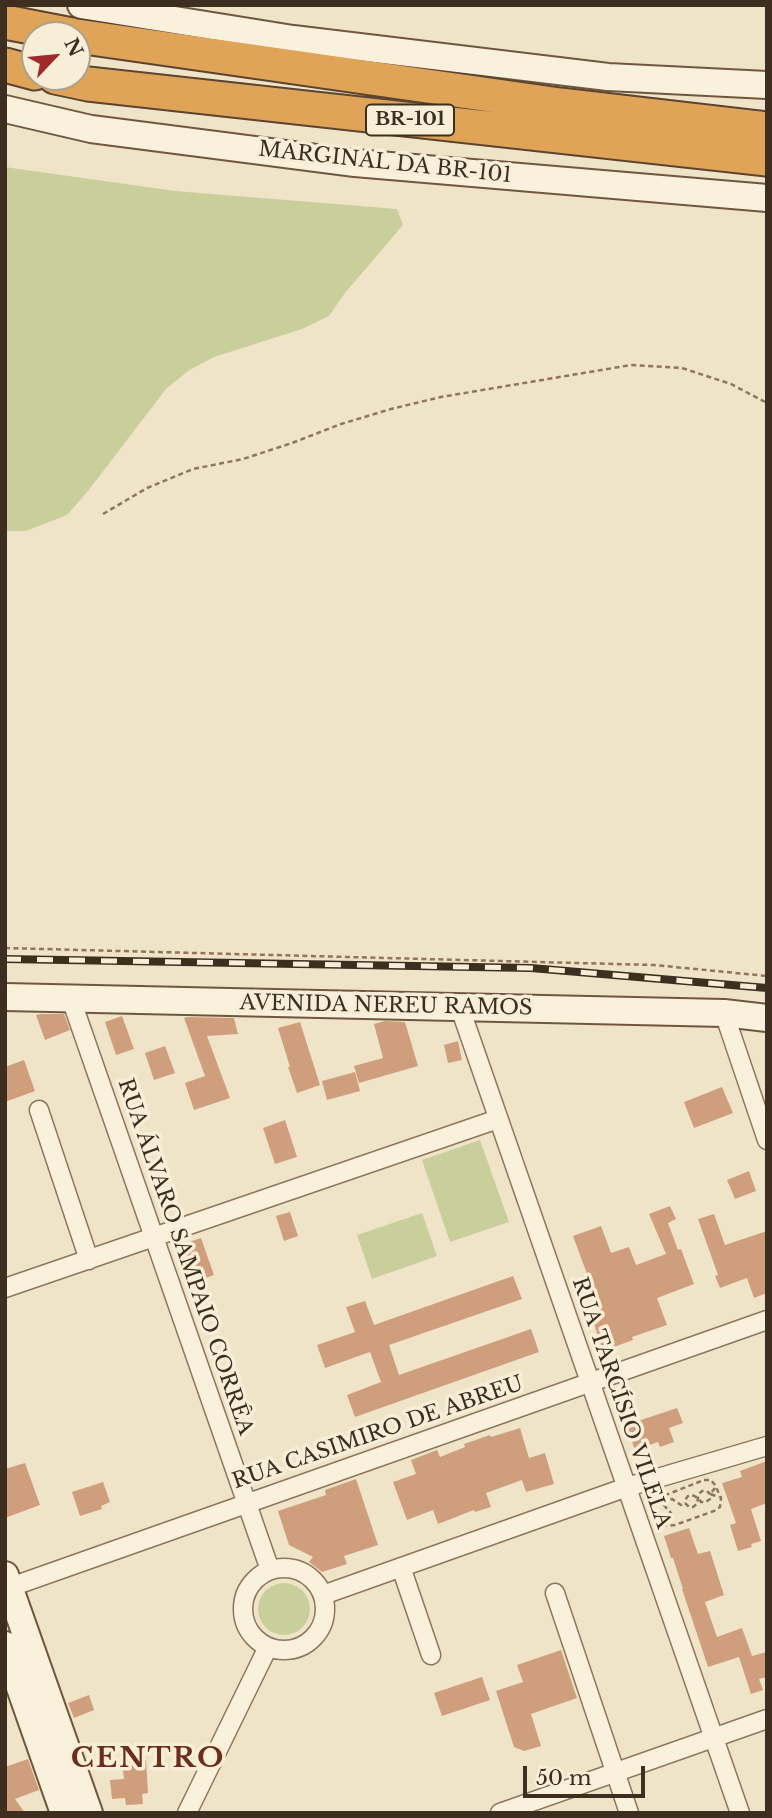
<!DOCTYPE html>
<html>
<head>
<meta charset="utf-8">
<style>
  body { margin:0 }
  #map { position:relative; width:772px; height:1818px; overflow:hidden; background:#f0e4c8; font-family:"Libre Baskerville",serif }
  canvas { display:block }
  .frame { position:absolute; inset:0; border:7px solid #3d2e20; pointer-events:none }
  .north { position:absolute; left:21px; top:21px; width:70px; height:70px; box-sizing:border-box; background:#f7eed8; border:2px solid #ada18e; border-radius:50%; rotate:64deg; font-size:19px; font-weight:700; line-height:28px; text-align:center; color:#3d2e20 }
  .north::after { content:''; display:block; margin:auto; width:24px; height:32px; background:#9e2a2b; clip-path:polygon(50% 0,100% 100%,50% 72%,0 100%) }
  .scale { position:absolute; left:523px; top:1766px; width:122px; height:32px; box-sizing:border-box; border:4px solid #3d2e20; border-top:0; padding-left:9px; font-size:21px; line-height:24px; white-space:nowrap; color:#3d2e20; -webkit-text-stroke:5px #f7eed8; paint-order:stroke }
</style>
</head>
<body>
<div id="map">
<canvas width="772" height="1818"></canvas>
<div class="frame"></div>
<div class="north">N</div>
<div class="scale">50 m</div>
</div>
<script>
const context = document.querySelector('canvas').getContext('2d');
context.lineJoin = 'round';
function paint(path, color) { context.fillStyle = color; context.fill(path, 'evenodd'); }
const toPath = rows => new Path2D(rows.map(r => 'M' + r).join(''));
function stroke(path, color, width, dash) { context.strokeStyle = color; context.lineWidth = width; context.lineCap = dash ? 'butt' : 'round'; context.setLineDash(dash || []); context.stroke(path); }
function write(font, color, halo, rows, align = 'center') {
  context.font = font + ' "Libre Baskerville",serif'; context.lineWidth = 7; context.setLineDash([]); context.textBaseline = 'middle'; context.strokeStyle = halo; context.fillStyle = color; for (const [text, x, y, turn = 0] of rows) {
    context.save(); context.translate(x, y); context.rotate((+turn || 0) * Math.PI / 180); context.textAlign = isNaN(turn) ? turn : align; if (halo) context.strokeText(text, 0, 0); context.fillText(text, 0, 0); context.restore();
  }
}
paint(toPath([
  [5,167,175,191,397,209,403,225,345,293,329,316,302,329,214,357,188,371,166,389,88,491,67,515,26,531,5,531],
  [480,1140,509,1222,450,1242,422,1160],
  [422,1213,437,1256,372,1279,357,1235],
  '258 1609a26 26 0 1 1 52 0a26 26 0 1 1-52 0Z'
]), '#c9cf9b');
paint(toPath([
  [41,1014,64,1014,70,1030,45,1040,36,1015],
  [122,1016,134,1049,116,1055,105,1022],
  [187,1017,234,1018,238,1034,207,1036,230,1098,194,1110,185,1083,205,1076,184,1018],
  [385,1021,405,1022,418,1066,359,1083,354,1066,383,1058,374,1024],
  [300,1022,320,1085,297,1093,288,1067,290,1067,278,1028],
  [458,1041,462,1060,448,1063,444,1045],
  [165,1046,175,1073,154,1080,145,1053],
  [24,1060,35,1091,5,1102,5,1067],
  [355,1072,360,1091,327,1100,322,1081],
  [722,1087,733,1113,694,1128,684,1102],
  [285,1120,297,1157,275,1164,263,1128],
  [749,1171,756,1191,735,1199,727,1180],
  [670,1206,676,1219,668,1223,678,1250,681,1249,694,1284,657,1298,667,1325,632,1337,633,1340,603,1351,591,1315,601,1312,573,1236,601,1226,611,1253,629,1247,636,1265,666,1254,649,1214],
  [290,1212,298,1236,284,1241,276,1216],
  [714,1214,725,1245,767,1231,767,1293,754,1298,747,1278,720,1288,715,1276,718,1275,698,1219],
  [201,1238,214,1275,197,1281,183,1244],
  [513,1276,522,1299,389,1345,399,1375,531,1329,539,1352,355,1417,347,1395,381,1382,370,1352,325,1368,317,1345,355,1332,346,1307,365,1301,374,1325],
  [677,1408,683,1423,669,1428,674,1442,660,1447,658,1442,635,1450,626,1425],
  [520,1428,529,1458,545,1453,554,1484,526,1492,522,1480,486,1493,491,1507,475,1512,474,1510,438,1524,433,1510,407,1520,393,1482,416,1474,411,1460,437,1450,440,1457,465,1447,464,1444,490,1435,491,1437],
  [767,1461,767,1503,751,1509,761,1541,751,1544,752,1547,738,1551,730,1525,736,1523,722,1483,742,1477,740,1471],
  [25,1463,40,1505,5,1518,5,1469],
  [356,1479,378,1545,344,1556,347,1564,322,1572,309,1562,313,1557,289,1545,278,1511,326,1495,325,1490],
  [103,1482,110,1502,101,1506,102,1509,80,1516,72,1492],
  [689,1528,698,1554,710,1551,724,1595,705,1602,717,1637,742,1628,752,1656,767,1652,767,1677,759,1679,763,1690,751,1694,739,1657,708,1667,682,1589,683,1589,673,1558,671,1558,664,1536],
  [561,1650,577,1698,531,1714,541,1746,524,1751,514,1747,496,1691,523,1682,517,1665],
  [482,1677,490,1700,442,1716,434,1693],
  [89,1695,94,1710,74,1718,68,1703],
  [28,1759,39,1790,15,1799,25,1813,5,1813,5,1767],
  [146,1760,148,1793,142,1794,143,1804,126,1805,125,1798,112,1799,110,1780,124,1779,122,1762]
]), '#cf9f7d');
const street = toPath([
  [71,999,270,1570],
  [460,1008,740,1813],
  [724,1013,767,1140],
  [39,1110,89,1260],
  [5,1288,498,1119],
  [401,1567,431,1655],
  '243 1609a41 41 0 1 1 82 0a41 41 0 1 1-82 0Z',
  [5,1589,767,1320],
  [555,1593,629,1813],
  [323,1595,627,1487,767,1446],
  [187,1813,268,1647],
  [500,1813,767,1719]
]);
const secondary = toPath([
  [81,5,293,39,608,77,767,85],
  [5,109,91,129,355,163,767,198],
  [5,997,724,1013,767,1018],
  [5,1575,89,1813],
  [5,1645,64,1813]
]);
const highway = toPath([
  [5,22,72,35],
  [77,36,560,105,767,129],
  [5,65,35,73],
  [55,77,88,84,767,159]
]);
stroke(street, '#8d765c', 21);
stroke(secondary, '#6f573f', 30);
stroke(highway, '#5b4430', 37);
stroke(toPath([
  [103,514,147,488,193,469,243,459,292,443,341,424,391,409,441,397,631,365,682,368,731,384,767,403],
  [5,948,654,965,767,976],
  [704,1480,711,1480,715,1485,721,1498,720,1507,714,1511,675,1525,667,1526,660,1523,654,1510,654,1503,658,1498,704,1480],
  [715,1488,710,1494,719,1497],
  [656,1515,663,1519,669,1518,671,1513,662,1503,666,1500,672,1499,681,1505,685,1503,689,1507,693,1507,697,1504,698,1498,699,1494,702,1491,707,1491,710,1494,710,1499,706,1502,701,1502,698,1498,692,1495,688,1496,685,1500,685,1503]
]), '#8d765c', 2.5, [5, 3.5]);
stroke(street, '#faf1dc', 18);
stroke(secondary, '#faf1dc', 26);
stroke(highway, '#e0a458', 33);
const rail = toPath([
  [5,959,531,968,767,988]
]);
stroke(rail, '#3d2e20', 8);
stroke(rail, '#f7eed8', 5, [16]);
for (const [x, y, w] of [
  [410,120,88]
]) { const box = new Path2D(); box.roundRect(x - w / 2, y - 15.5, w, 31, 5); context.fillStyle = '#f7eed8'; context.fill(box); stroke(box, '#3d2e20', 2); }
write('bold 19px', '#3d2e20', null, [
  ["BR-101",410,120]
]);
write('21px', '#3d2e20', '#f7eed8', [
  ["MARGINAL DA BR-101",385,163,6],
  ["AVENIDA NEREU RAMOS",386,1006,1],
  ["RUA ÁLVARO SAMPAIO CORRÊA",185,1257,71],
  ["RUA TARCÍSIO VILELA",621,1403,71],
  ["RUA CASIMIRO DE ABREU",378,1433,-19]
]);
context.letterSpacing = '2px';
write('bold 28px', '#6b2e1e', '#f7eed8', [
  ["CENTRO",148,1759]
]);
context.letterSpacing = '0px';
</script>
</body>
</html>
